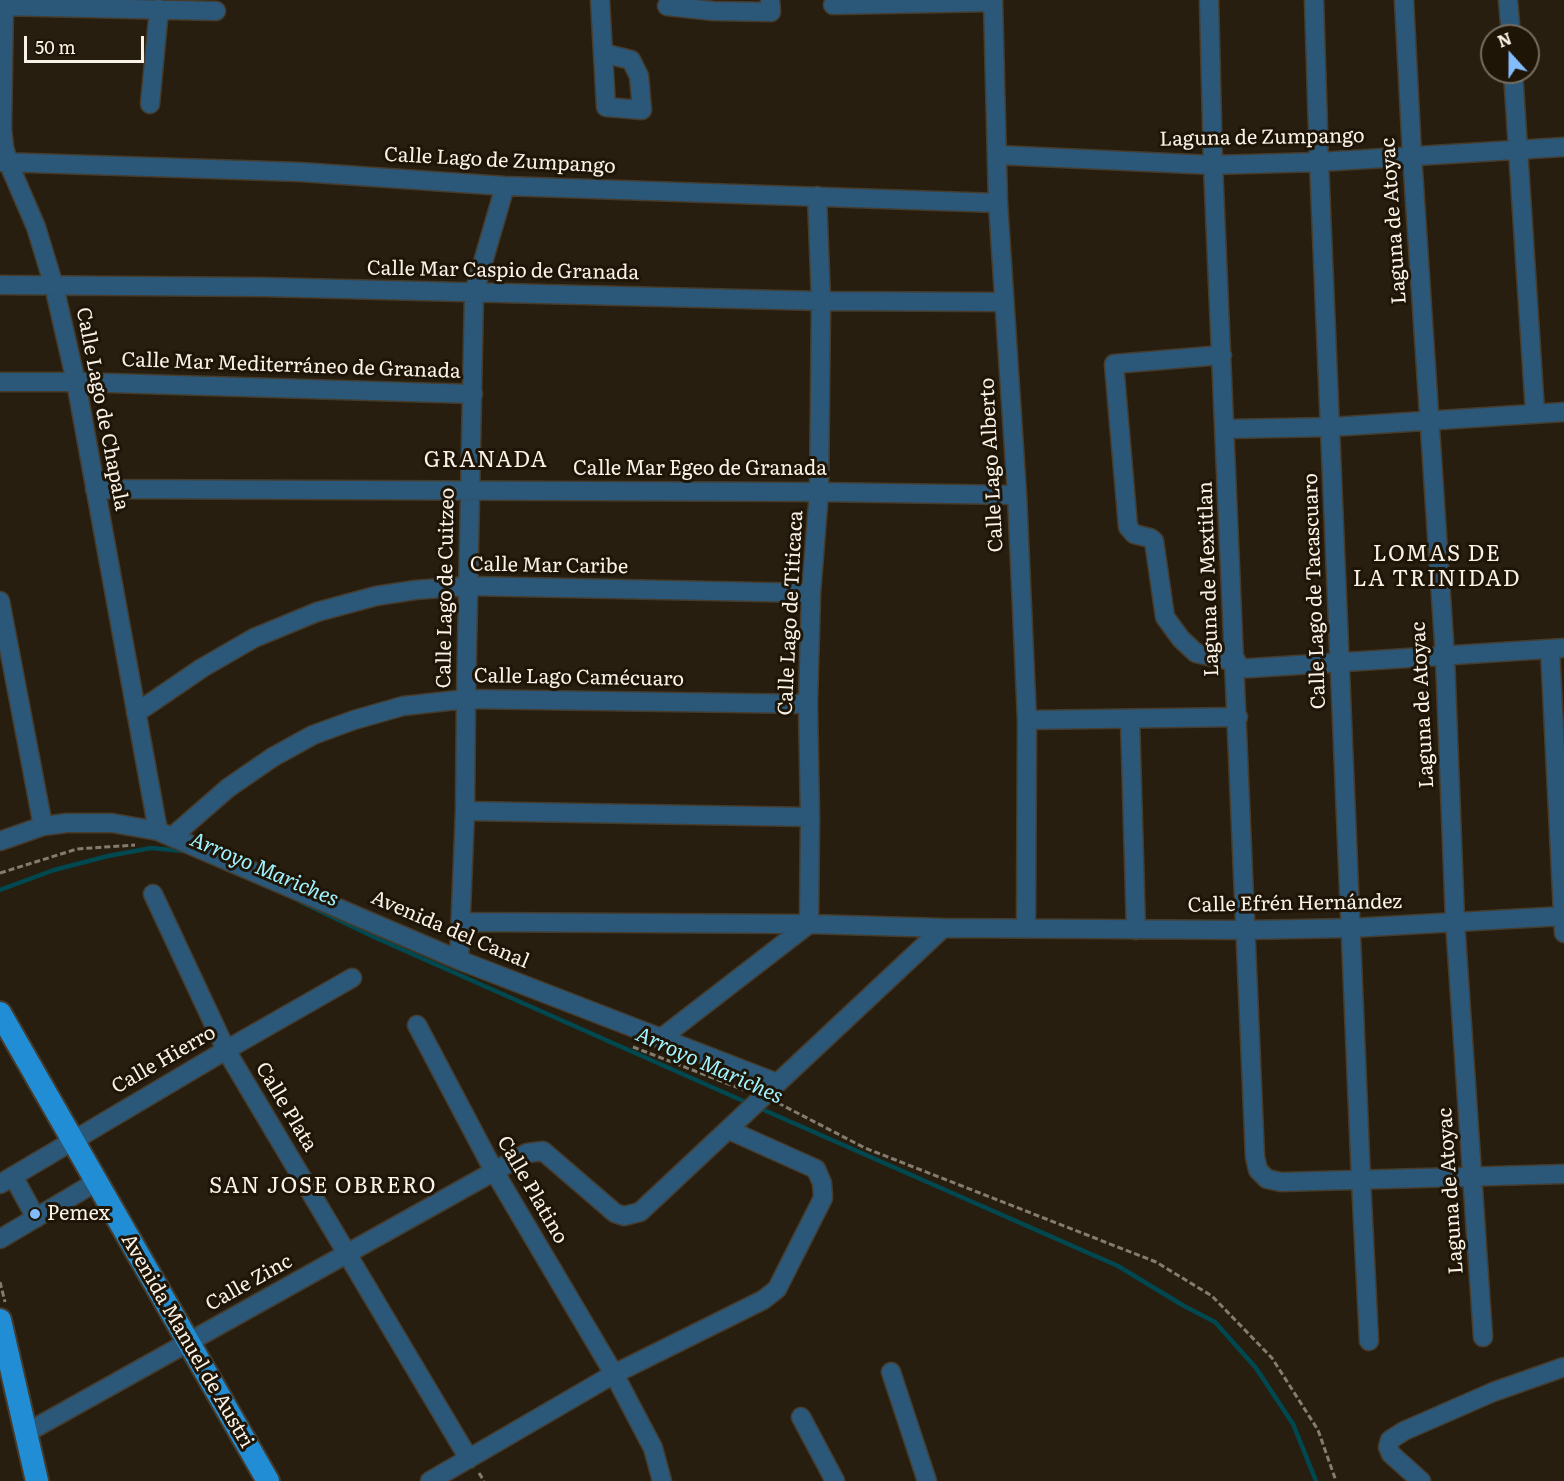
<!DOCTYPE html>
<html>
<head>
<meta charset="utf-8">
<style>
  body { margin:0 }
  #map { position:relative; width:1564px; height:1481px; overflow:hidden; background:#281e0f; font-family:Literata,serif }
  canvas { display:block }
  .north { position:absolute; left:1480px; top:24px; width:60px; height:60px; box-sizing:border-box; background:#1e1506; border:2px solid #766d60; border-radius:50%; rotate:339deg; font-size:16px; font-weight:700; line-height:24px; text-align:center; color:#f9f2e8 }
  .north::after { content:''; display:block; margin:auto; width:21px; height:27px; background:#83bcfb; clip-path:polygon(50% 0,100% 100%,50% 72%,0 100%) }
  .scale { position:absolute; left:24px; top:36px; width:120px; height:27px; box-sizing:border-box; border:3px solid #f9f2e8; border-top:0; padding-left:8px; font-size:18px; line-height:21px; white-space:nowrap; color:#f9f2e8; -webkit-text-stroke:4px #1e1506; paint-order:stroke }
</style>
</head>
<body>
<div id="map">
<canvas width="1564" height="1481"></canvas>
<div class="north">N</div>
<div class="scale">50 m</div>
</div>
<script>
const context = document.querySelector('canvas').getContext('2d');
context.lineJoin = 'round';
const toPath = rows => new Path2D(rows.map(r => 'M' + r).join(''));
function stroke(path, color, width, dash) { context.strokeStyle = color; context.lineWidth = width; context.lineCap = dash ? 'butt' : 'round'; context.setLineDash(dash || []); context.stroke(path); }
function write(font, color, halo, rows, align = 'center') {
  context.font = font + ' Literata,serif'; context.lineWidth = 6; context.setLineDash([]); context.textBaseline = 'middle'; context.strokeStyle = halo; context.fillStyle = color; for (const [text, x, y, turn = 0] of rows) {
    context.save(); context.translate(x, y); context.rotate((+turn || 0) * Math.PI / 180); context.textAlign = isNaN(turn) ? turn : align; if (halo) context.strokeText(text, 0, 0); context.fillText(text, 0, 0); context.restore();
  }
}
stroke(toPath([
  [0,890,54,870,108,856,151,848,183,851],
  [301,902,374,937,750,1104],
  [757,1107,1118,1266,1184,1306,1215,1322,1256,1368,1293,1424,1316,1481]
]), '#004850', 4.5);
const minor = toPath([
  [4,0,2,129,4,147,8,162,36,227,54,286,76,382,158,831],
  [600,0,606,107,642,110,639,76,631,60,603,53],
  [993,0,998,203,1017,495,1027,720,1026,927],
  [1209,0,1213,165,1255,1157,1258,1170,1267,1179,1281,1182,1564,1174],
  [1314,0,1319,162,1361,1180,1369,1341],
  [1404,0,1412,155,1445,657,1455,921,1483,1337],
  [1508,0,1511,36],
  [833,5,993,2],
  [0,6,216,11],
  [667,6,713,11,771,12,770,0],
  [1513,72,1535,412],
  [150,104,159,9],
  [997,155,1213,165,1319,162,1564,147],
  [0,162,300,172,505,186,998,203],
  [0,285,263,287,821,301,1004,302],
  [1222,355,1114,364,1128,527,1134,534,1150,538,1154,541,1165,617,1181,639,1196,653,1227,660,1236,660],
  [0,382,76,382,473,394],
  [1226,429,1331,427,1564,412],
  [95,489,819,492,1017,495],
  [0,601,43,826],
  [1550,649,1564,933],
  [1236,669,1564,648],
  [136,713,202,668,254,638,317,612,376,596,415,590,468,586,811,593],
  [1130,719,1136,930],
  [1027,720,1238,717],
  [465,811,810,817],
  [173,836,228,788,273,757,313,735,354,720,403,706,466,699,808,704],
  [0,841,43,826,67,823,112,823,158,831,459,960,777,1083],
  [153,894,226,1050,469,1459],
  [461,922,809,924,943,928,1246,930,1351,928,1564,916],
  [809,924,810,817,808,704,811,593,819,492,821,301,817,196],
  [459,960,465,811,466,699,474,293,505,186],
  [417,1025,494,1171,614,1374,653,1448,662,1481],
  [660,1039,809,924],
  [13,1176,36,1218],
  [0,1184,226,1050,352,978],
  [0,1239,96,1182],
  [891,1372,927,1481],
  [801,1417,835,1481],
  [26,1433,527,1153,543,1151,615,1213,624,1216,640,1212,943,928],
  [430,1481,614,1374,763,1300,777,1289,823,1198,822,1183,816,1169,729,1130],
  [1421,1481,1391,1454,1388,1447,1390,1440,1404,1431,1493,1392,1564,1367]
]);
const major = toPath([
  [0,1013,268,1481],
  [0,1320,37,1481]
]);
stroke(minor, '#453c2d', 21);
stroke(major, '#453c2d', 26);
stroke(toPath([
  [0,873,77,849,135,845],
  [633,1047,744,1090],
  [778,1103,865,1148,1156,1262,1212,1296,1272,1358,1318,1430,1336,1481],
  [0,1282,5,1302],
  [479,1473,484,1481]
]), '#857c6f', 3, [6, 3]);
stroke(minor, '#2b5779', 18);
stroke(major, '#208dd4', 22);
for (const [x, y, r, color] of [
  [35,1214,6,"#83bcfb"]
]) { const dot = new Path2D(); dot.arc(x, y, r, 0, 2 * Math.PI); context.fillStyle = color; context.fill(dot); stroke(dot, '#1e1506', 2); }
write('20px', '#f9f2e8', '#1e1506', [
  ["Laguna de Zumpango",1262,138,-1],
  ["Calle Lago de Zumpango",500,161,3],
  ["Laguna de Atoyac",1394,221,-94],
  ["Calle Mar Caspio de Granada",503,271,1],
  ["Calle Mar Mediterráneo de Granada",291,366,2],
  ["Calle Lago de Chapala",102,409,79],
  ["Calle Lago Alberto",992,465,-93],
  ["Calle Mar Egeo de Granada",700,469],
  ["Calle Mar Caribe",549,566,1],
  ["Laguna de Mextitlan",1209,579,-92],
  ["Calle Lago de Cuitzeo",446,588,-89],
  ["Calle Lago de Tacascuaro",1315,591,-92],
  ["Calle Lago de Titicaca",791,613,-87],
  ["Calle Lago Camécuaro",579,678,1],
  ["Laguna de Atoyac",1423,705,-93],
  ["Calle Efrén Hernández",1295,904,-1],
  ["Avenida del Canal",450,930,23],
  ["Calle Hierro",164,1060,-30],
  ["Calle Plata",286,1107,59],
  ["Calle Platino",532,1190,60],
  ["Laguna de Atoyac",1451,1191,-94],
  ["Calle Zinc",249,1283,-29],
  ["Avenida Manuel de Austri",187,1341,60]
]);
write('20px', '#f9f2e8', '#1e1506', [
  ["Pemex",47,1214]
], 'left');
write('italic 21px', '#a1f3ff', '#1e1506', [
  ["Arroyo Mariches",264,870,23],
  ["Arroyo Mariches",709,1066,24]
]);
context.letterSpacing = '1.5px';
write('22px', '#f9f2e8', '#1e1506', [
  ["GRANADA",486,461],
  ["LOMAS DE",1437,555],
  ["LA TRINIDAD",1437,580],
  ["SAN JOSE OBRERO",323,1187]
]);
context.letterSpacing = '0px';
</script>
</body>
</html>
